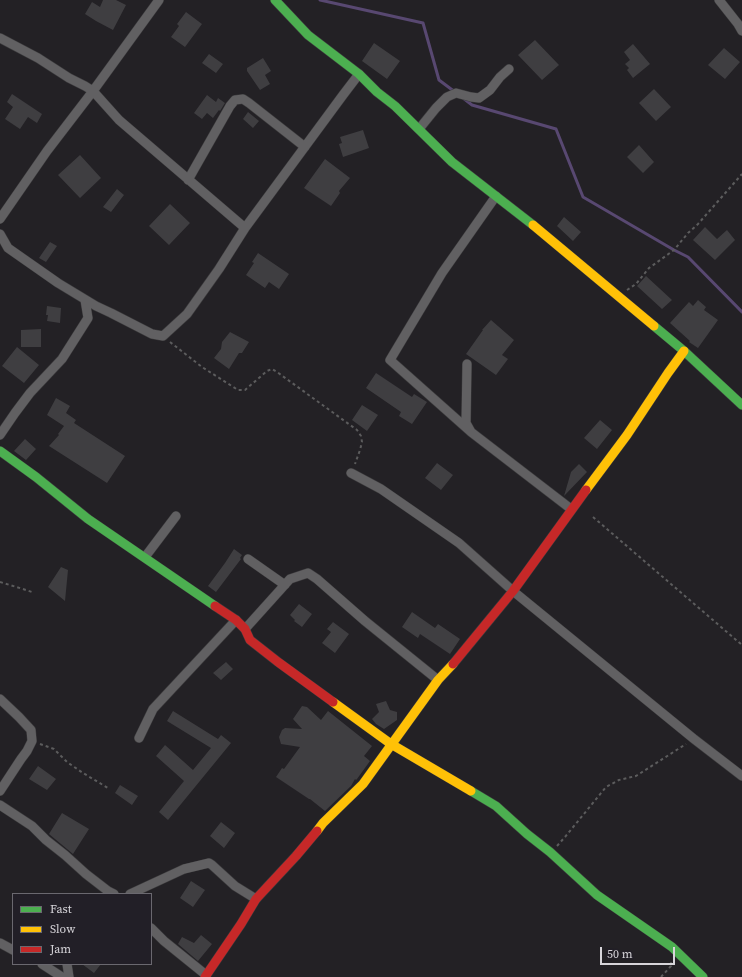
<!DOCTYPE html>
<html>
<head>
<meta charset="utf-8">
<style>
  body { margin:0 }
  #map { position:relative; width:742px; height:977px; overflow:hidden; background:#232125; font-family:"Source Serif 4",serif }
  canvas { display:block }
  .legend { position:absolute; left:12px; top:893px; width:140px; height:72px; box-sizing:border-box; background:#221f27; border:1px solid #6a686f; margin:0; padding:5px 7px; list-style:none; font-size:12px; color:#d7d5da }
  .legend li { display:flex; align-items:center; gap:8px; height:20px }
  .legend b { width:20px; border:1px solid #6a686f }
  .scale { position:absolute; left:600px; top:947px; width:75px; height:18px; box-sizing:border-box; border:2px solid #d7d5da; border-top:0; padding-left:5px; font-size:12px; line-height:14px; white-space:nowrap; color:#d7d5da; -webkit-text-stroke:3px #221f27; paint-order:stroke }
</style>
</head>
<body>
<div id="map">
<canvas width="742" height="977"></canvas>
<ul class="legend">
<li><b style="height:5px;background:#4caf50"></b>Fast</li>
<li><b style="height:5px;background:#ffc107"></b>Slow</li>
<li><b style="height:5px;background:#c62828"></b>Jam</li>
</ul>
<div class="scale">50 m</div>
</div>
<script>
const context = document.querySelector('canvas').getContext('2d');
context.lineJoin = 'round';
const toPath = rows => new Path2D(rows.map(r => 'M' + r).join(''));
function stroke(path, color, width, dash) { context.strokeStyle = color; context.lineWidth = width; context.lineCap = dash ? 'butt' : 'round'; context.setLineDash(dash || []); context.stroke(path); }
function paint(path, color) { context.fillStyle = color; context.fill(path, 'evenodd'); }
stroke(toPath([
  [320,0,423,23,439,80,455,92],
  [463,98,472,105,556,129,583,197,674,250,688,257,742,312]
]), '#584871', 3);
paint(toPath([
  [103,0,116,0,126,5,113,30,96,21,85,14,92,2,100,7],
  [186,12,202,24,185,47,171,37,179,26,177,24],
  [535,40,559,65,542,80,518,55],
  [374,43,400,61,387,79,362,61],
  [633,44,650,64,633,78,627,70,629,68,625,64,630,60,624,52],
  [724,48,740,62,725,79,708,65],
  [209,54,223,64,216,73,202,63],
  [263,58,271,71,265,75,270,84,260,90,247,71,247,68],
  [654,89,671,107,656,121,639,103],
  [12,94,42,114,37,123,28,117,20,129,5,119,13,107,7,102],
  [207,95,216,102,218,98,225,103,220,111,219,110,213,118,207,113,202,119,194,113],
  [248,112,259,121,253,128,243,119],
  [363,130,369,148,343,157,339,144,342,143,340,137],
  [639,145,654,162,643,173,627,157],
  [80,155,101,178,80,198,58,175],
  [325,159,350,178,339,191,340,193,331,206,304,188],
  [117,189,124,195,111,212,103,207],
  [170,204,190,223,169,245,149,226],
  [564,217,581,232,573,241,557,226],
  [705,227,717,239,727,230,735,240,715,260,693,240],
  [50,242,57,246,46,262,39,258],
  [258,253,289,274,279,289,269,282,265,288,246,275,254,263,252,262],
  [646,276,672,300,662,309,637,286],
  [698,300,706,307,704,310,718,320,698,348,689,342,690,341,670,323,689,302,693,306],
  [47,306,61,308,60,323,47,321,48,315,46,315],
  [491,320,514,340,502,355,508,359,496,375,466,354,483,330,482,330],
  [41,329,41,347,21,347,21,330],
  [230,332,249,342,242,353,239,353,229,369,214,358,221,349,222,342],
  [17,347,39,365,24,383,2,366],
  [376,373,412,397,414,394,427,402,412,424,399,416,401,412,366,388],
  [56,398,70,406,66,413,76,420,74,423,125,456,107,483,49,446,59,435,58,434,64,426,47,415],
  [362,405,378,415,367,431,352,420],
  [600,420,612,430,597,449,584,438],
  [25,439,36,449,26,460,14,451],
  [437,463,453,475,441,490,425,478],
  [579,464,587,472,564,496,571,472],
  [234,549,242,555,240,558,241,559,216,592,208,586,225,563],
  [61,567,68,570,65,601,48,587],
  [299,604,312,614,302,627,294,621,295,620,290,615],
  [412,612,435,628,438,624,460,639,450,654,420,634,418,638,402,627],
  [333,622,349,634,335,653,322,643,331,632,327,629],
  [226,662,233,669,221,680,213,673],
  [386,701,390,710,397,712,397,720,384,729,376,724,372,719,379,712,376,704],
  [302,706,307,707,321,720,328,711,372,746,364,756,370,761,357,779,356,780,355,779,351,786,325,811,310,799,309,799,276,777,282,768,284,769,300,747,281,744,279,737,282,730,285,728,302,729,293,719],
  [173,711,218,739,221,735,231,743,168,820,159,812,184,781,156,756,165,745,193,770,211,748,167,721],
  [38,766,56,779,47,790,29,779],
  [120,785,138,796,132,805,115,793],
  [62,813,89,829,73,854,49,834],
  [221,822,235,833,224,848,210,836],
  [191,881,205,890,193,907,180,898],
  [201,935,212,944,198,961,178,944,182,937,194,943],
  [82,964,101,964,94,973]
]), '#3f3e41');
const street = toPath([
  [719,0,738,24,742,31],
  [0,38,38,58,69,78,85,86,93,91,119,120,245,228],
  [419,129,436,108,447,97,456,93,471,97,479,98,490,90,500,77,509,69],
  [188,180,230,106,235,100,243,99,249,103,305,147],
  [0,219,47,151,93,91,159,0],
  [0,234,8,248,58,283,96,306,111,313,152,334,163,336,187,314,219,269,245,228,343,95,359,74],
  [467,364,466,423,471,432,571,509],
  [471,432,390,360,442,273,496,196],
  [0,435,15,413,30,393,62,359,88,318,85,300],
  [351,473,381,489,459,543,513,591,694,739,742,776],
  [145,557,176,516],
  [248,559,285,585],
  [245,629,290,579,308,573,317,579,365,621,438,680],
  [0,699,19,717,31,730,32,741,27,751,21,759,0,791],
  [139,738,153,709,236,620],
  [0,805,32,826,46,840,65,855,86,874,108,891,114,894],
  [130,894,184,869,209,863,212,865,235,886,256,899],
  [151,928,164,941,206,975],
  [0,943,13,950],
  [42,964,62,977],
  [67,964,69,977]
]);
const fast = toPath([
  [275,0,308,35,359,74,377,92,395,106,452,162,533,225],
  [654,326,684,351,742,405],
  [0,451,36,477,88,519,215,606],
  [471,791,496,806,527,834,550,852,597,895,672,947,703,977]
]);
const slow = toPath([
  [533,225,654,326],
  [586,490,627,435,668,373,684,351],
  [333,702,391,744,471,791],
  [317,831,323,823,363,784,438,680,453,664]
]);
const jam = toPath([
  [215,606,236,620,245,629,250,640,278,662,333,702],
  [453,664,513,591,586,490],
  [205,977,241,924,256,899,296,856,317,831]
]);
stroke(street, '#3c3b3d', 10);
stroke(fast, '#3c3b3d', 10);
stroke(slow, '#3c3b3d', 10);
stroke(jam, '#3c3b3d', 10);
stroke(toPath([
  [627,290,636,284,649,268,674,250,688,233,698,224,742,174],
  [170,342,202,367,238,390,245,390,267,371,272,369,277,372,357,430,361,436,362,442,360,450,355,464],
  [593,517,742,645],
  [0,582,23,589,32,592],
  [40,744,54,749,67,762,83,773,108,788],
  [557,846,565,837,606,787,619,780,636,776,686,744],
  [661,977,671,966,671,962]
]), '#5c5c5d', 2, [3, 3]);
stroke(street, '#616062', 9);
stroke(fast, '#4caf50', 9);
stroke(slow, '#ffc107', 9);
stroke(jam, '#c62828', 9);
</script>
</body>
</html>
